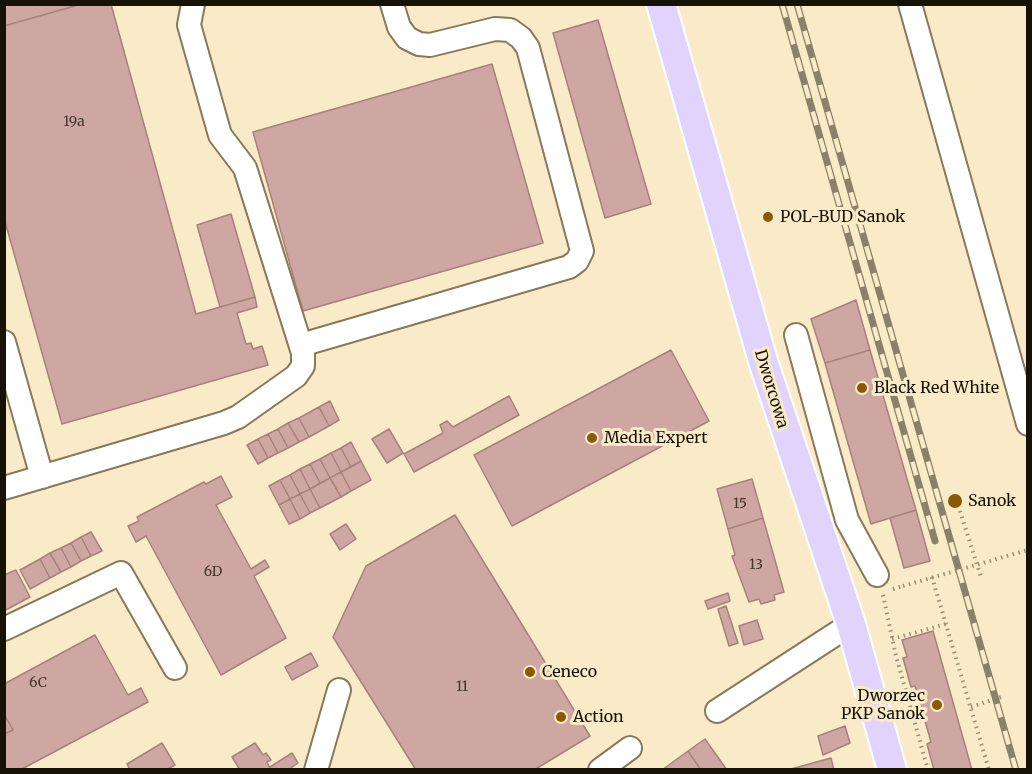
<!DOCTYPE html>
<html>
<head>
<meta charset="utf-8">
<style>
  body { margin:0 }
  #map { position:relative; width:1032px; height:774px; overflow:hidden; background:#faebc8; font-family:Merriweather,serif }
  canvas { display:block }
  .frame { position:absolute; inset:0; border:6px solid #171206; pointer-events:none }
</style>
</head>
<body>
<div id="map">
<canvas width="1032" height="774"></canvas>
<div class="frame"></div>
</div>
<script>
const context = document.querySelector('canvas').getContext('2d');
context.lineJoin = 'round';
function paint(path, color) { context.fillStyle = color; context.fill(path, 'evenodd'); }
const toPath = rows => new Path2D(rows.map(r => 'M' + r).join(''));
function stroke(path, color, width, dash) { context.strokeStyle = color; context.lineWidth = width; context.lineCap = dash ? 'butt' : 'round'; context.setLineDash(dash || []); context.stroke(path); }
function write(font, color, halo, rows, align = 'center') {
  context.font = font + ' Merriweather,serif'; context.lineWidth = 6; context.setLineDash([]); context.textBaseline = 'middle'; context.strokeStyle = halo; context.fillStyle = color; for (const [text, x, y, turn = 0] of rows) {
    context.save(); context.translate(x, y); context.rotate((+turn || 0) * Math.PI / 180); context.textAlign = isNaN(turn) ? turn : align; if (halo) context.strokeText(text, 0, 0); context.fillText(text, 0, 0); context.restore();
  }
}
const building = toPath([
  [4,4,82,4,4,26,4,4],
  [82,4,111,4,196,314,255,297,257,307,237,313,246,344,251,343,253,349,262,346,268,365,62,424,4,218,4,26,82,4],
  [598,20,651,204,605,218,553,33,598,20],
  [492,64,543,243,303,311,253,132,492,64],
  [231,214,255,297,220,307,197,225,231,214],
  [856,300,870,350,825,363,811,319,856,300],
  [671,350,709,421,512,526,474,455,671,350],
  [870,350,916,510,871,524,825,363,870,350],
  [509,396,519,415,414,472,404,454,443,433,440,425,447,421,453,427,509,396],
  [330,401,339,420,329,426,319,407,330,401],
  [319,407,329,426,309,437,299,418,319,407],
  [299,418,309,437,299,442,288,423,299,418],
  [288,423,299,442,288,448,278,429,288,423],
  [278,429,288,448,278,453,268,434,278,429],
  [389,429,403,453,387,463,372,439,389,429],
  [268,434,278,453,268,458,258,439,268,434],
  [258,439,268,458,258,464,247,445,258,439],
  [351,442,361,461,351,467,341,448,351,442],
  [341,448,351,467,341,472,331,453,341,448],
  [331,453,341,472,330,478,320,459,331,453],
  [320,459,330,478,320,483,310,464,320,459],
  [361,461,371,480,351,491,341,472,361,461],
  [310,464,320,483,310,489,300,469,310,464],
  [300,469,310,489,300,494,290,475,300,469],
  [341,472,351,491,341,497,330,478,341,472],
  [290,475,300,494,290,499,280,480,290,475],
  [221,476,232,497,216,505,251,569,265,560,269,567,254,576,286,638,221,675,146,536,136,542,128,526,139,521,137,517,204,482,206,484,221,476],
  [330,478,341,497,320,508,310,489,330,478],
  [752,479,763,518,728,529,717,489,752,479],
  [280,480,290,499,279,505,269,486,280,480],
  [310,489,320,508,310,513,300,494,310,489],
  [300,494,310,513,300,519,290,499,300,494],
  [290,499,300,519,289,524,279,505,290,499],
  [916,510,930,561,904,568,890,518,916,510],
  [455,515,590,736,534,770,416,770,333,637,366,566,455,515],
  [763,518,784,592,774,595,775,600,761,604,759,599,749,602,732,556,735,555,728,529,763,518],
  [346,524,356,539,340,550,330,534,346,524],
  [91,532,102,551,91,556,81,537,91,532],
  [81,537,91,556,81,561,71,543,81,537],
  [71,543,81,561,71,567,61,548,71,543],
  [61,548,71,567,61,572,50,553,61,548],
  [50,553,61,572,50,578,40,559,50,553],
  [40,559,50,578,30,589,20,570,40,559],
  [16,570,30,597,4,611,4,575,16,570],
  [728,593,730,601,708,609,705,601,728,593],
  [726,606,738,643,729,646,718,609,726,606],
  [757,620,763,639,744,645,739,626,757,620],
  [933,631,972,770,934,770,927,744,931,742,915,686,911,687,903,658,907,657,902,640,933,631],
  [95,635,128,695,141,688,148,702,20,770,4,770,4,734,13,730,4,714,4,684,95,635],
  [311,653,318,666,292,680,285,667,311,653],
  [4,714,13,730,4,734,4,714],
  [845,726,850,743,823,755,818,736,845,726],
  [705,739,727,770,701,770,688,751,705,739],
  [162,743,175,765,166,770,130,770,127,764,162,743],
  [255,743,263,755,266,753,271,760,267,762,271,770,240,770,232,757,255,743],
  [688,751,701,770,662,770,688,751],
  [292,753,298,763,288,770,271,770,270,767,292,753],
  [831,758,834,770,791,769,831,758]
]);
paint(building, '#cfa7a2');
stroke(building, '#a7817c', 1.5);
const minor = toPath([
  [910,4,1028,424],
  [796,335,847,520,877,575],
  [4,342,42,477],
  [301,345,569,267,577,261,582,251,528,48,521,38,510,30,495,29,430,45,419,44,407,38,399,27,392,4],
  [4,488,224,423,238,417,296,376,303,366,303,353,245,168,220,135,189,25,193,4],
  [4,629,121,573,175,668],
  [717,711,851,624],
  [316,770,339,690],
  [600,770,630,748]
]);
const major = toPath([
  [661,4,763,361,851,624,892,770]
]);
stroke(minor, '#87795a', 26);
stroke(major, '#fff', 32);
stroke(toPath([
  [960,511,981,577],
  [932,577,989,770],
  [893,589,903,586],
  [883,595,896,656,928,770],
  [892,639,946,624],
  [971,707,1001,697]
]), '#998f75', 4, [1.5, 4.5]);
stroke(minor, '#fff', 22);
stroke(major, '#e2d3fd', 28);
const rail = toPath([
  [782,4,935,541],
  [797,4,1016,770]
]);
stroke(rail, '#8b8169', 7);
stroke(rail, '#faebc8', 4.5, [14]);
stroke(toPath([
  [903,586,1028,550]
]), '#998f75', 4, [1.5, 4.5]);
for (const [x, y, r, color] of [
  [768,217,6,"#8b5903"],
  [862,388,6,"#8b5903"],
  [592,438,6,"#8b5903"],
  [955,501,8,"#8b5903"],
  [530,672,6,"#8b5903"],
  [937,705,6,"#8b5903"],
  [561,717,6,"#8b5903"]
]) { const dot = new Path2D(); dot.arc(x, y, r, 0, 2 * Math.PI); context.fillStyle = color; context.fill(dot); stroke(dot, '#faebc8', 2); }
write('14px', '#45372d', null, [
  ["19a",74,122],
  ["15",740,504],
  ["13",756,565],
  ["6D",213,572],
  ["6C",38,683],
  ["11",462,687]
]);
write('16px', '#171206', '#faebc8', [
  ["POL-BUD Sanok",780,217],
  ["Black Red White",874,388],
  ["Media Expert",604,438],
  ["Sanok",968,501],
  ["Ceneco",542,672],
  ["Dworzec",925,696,"right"],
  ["PKP Sanok",925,714,"right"],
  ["Action",573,717]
], 'left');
write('16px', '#171206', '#faebc8', [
  ["Dworcowa",771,389,73]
]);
</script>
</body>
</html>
